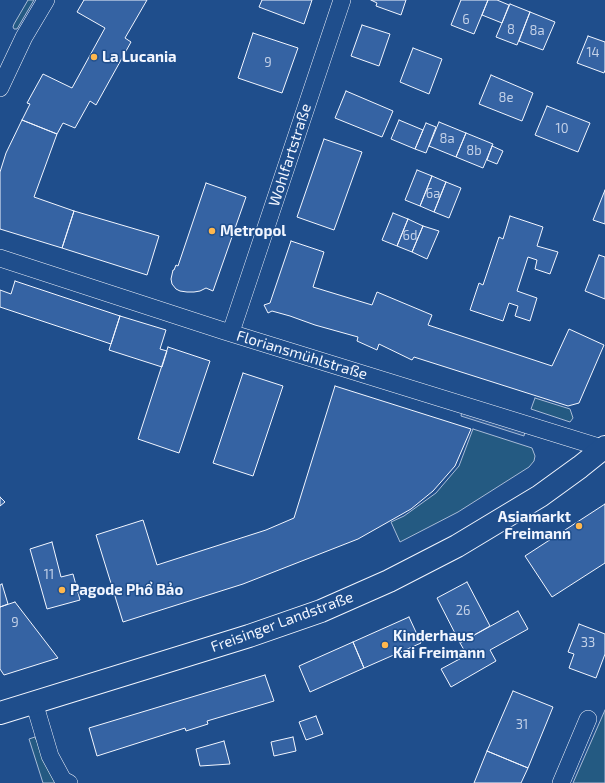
<!DOCTYPE html>
<html>
<head>
<meta charset="utf-8">
<style>
  body { margin:0 }
  canvas { display:block; background:#1f4e8c }
</style>
</head>
<body>
<canvas width="605" height="783"></canvas>
<script>
const context = document.querySelector('canvas').getContext('2d');
context.lineJoin = 'round';
function paint(path, color) { context.fillStyle = color; context.fill(path, 'evenodd'); }
const toPath = rows => new Path2D(rows.map(r => 'M' + r).join(''));
function stroke(path, color, width, dash) { context.strokeStyle = color; context.lineWidth = width; context.lineCap = dash ? 'butt' : 'round'; context.setLineDash(dash || []); context.stroke(path); }
function write(font, color, halo, rows, align = 'center') {
  context.font = font + ' "Exo 2",sans-serif'; context.lineWidth = 3; context.setLineDash([]); context.textBaseline = 'middle'; context.strokeStyle = halo; context.fillStyle = color; for (const [text, x, y, turn = 0] of rows) {
    context.save(); context.translate(x, y); context.rotate((+turn || 0) * Math.PI / 180); context.textAlign = isNaN(turn) ? turn : align; if (halo) context.strokeText(text, 0, 0); context.fillText(text, 0, 0); context.restore();
  }
}
const green = toPath([
  [28,0,34,0,17,29,14,29,13,27,14,24,28,0],
  [535,398,570,409,573,418,570,422,531,409,535,398],
  [473,429,532,448,535,456,534,461,529,467,458,512,400,542,391,522,404,516,436,493,459,466,473,429],
  [605,710,605,783,573,783,605,710],
  [35,737,56,783,43,783,29,739,35,737]
]);
paint(green, '#245a82');
stroke(green, '#a8bbd7', 1);
const parking = toPath([
  [462,411,525,431,524,436,461,416,462,411]
]);
paint(parking, '#305b95');
stroke(parking, '#a8bbd7', 1);
const building = toPath([
  [84,0,147,0,125,38,131,42,96,105,90,101,75,128,63,123,57,134,22,120,30,104,27,103,43,74,72,88,105,28,77,12,84,0],
  [262,0,312,0,304,24,259,7,262,0],
  [371,0,406,0,401,15,376,6,377,3,371,0],
  [461,0,488,0,474,34,451,25,461,0],
  [488,0,497,0,509,5,502,23,482,15,488,0],
  [510,4,530,12,517,45,496,37,510,4],
  [530,12,555,22,543,50,519,41,530,12],
  [362,25,390,34,379,66,351,56,362,25],
  [253,33,298,48,282,93,238,78,253,33],
  [588,36,605,42,605,70,604,73,577,63,588,36],
  [413,48,442,59,429,94,400,82,413,48],
  [491,75,533,93,522,121,479,104,491,75],
  [346,91,393,111,382,137,335,118,346,91],
  [547,106,590,123,578,152,535,135,547,106],
  [22,120,57,134,34,197,74,211,62,248,0,229,0,172,6,153,22,120],
  [399,120,423,130,415,149,391,139,399,120],
  [439,122,466,133,456,157,429,146,439,122],
  [426,123,436,127,426,153,415,149,426,123],
  [466,133,493,144,483,168,456,157,466,133],
  [324,139,362,152,334,230,297,217,324,139],
  [492,146,503,151,497,164,487,160,492,146],
  [417,170,432,176,420,206,405,200,417,170],
  [432,176,446,182,434,212,420,206,432,176],
  [446,182,461,188,449,218,434,212,446,182],
  [206,183,246,197,213,291,206,288,200,291,194,292,187,292,180,291,176,289,172,284,171,279,173,270,174,270,176,265,178,266,206,183],
  [605,190,605,224,593,220,605,190],
  [74,211,159,236,147,275,62,248,74,211],
  [393,213,408,219,397,246,382,240,393,213],
  [510,216,543,227,537,246,558,252,550,274,535,269,537,260,528,257,517,291,537,298,530,321,515,316,518,306,509,303,503,321,470,310,479,283,483,285,499,237,503,239,510,216],
  [408,219,423,226,412,252,397,246,408,219],
  [423,226,439,231,427,259,412,252,423,226],
  [291,241,324,252,313,287,372,305,377,292,432,315,428,325,552,366,569,329,604,345,579,403,568,406,414,357,412,360,379,344,377,350,357,341,358,337,315,325,290,316,272,311,268,313,264,305,270,303,291,241],
  [599,255,605,257,605,299,585,291,599,255],
  [15,281,120,316,111,344,0,307,0,290,11,294,15,281],
  [120,316,166,330,160,349,167,351,162,367,109,350,120,316],
  [168,347,210,361,179,453,138,439,168,347],
  [243,373,283,386,253,476,213,463,243,373],
  [335,386,471,429,455,466,433,491,411,509,358,539,243,584,123,622,96,535,143,520,157,565,266,530,294,518,335,386],
  [0,497,5,502,0,506,0,497],
  [605,504,605,563,552,597,525,556,605,504],
  [52,542,61,577,73,574,80,600,47,609,30,549,52,542],
  [467,582,490,626,460,643,437,598,467,582],
  [2,584,8,604,0,607,0,585,2,584],
  [15,602,58,658,4,675,0,669,0,607,15,602],
  [518,611,528,629,490,650,496,661,451,687,441,669,467,655,460,643,518,611],
  [409,617,421,643,364,668,353,642,409,617],
  [579,624,605,634,605,654,596,678,569,668,574,654,568,652,579,624],
  [353,642,364,668,310,692,299,666,353,642],
  [265,675,274,701,207,721,208,724,186,731,185,728,97,756,89,728,265,675],
  [513,691,553,707,528,768,487,751,513,691],
  [316,716,323,734,306,740,299,722,316,716],
  [293,737,296,751,274,756,271,742,293,737],
  [224,741,230,764,200,766,196,749,224,741],
  [487,751,528,768,521,783,474,783,487,751]
]);
paint(building, '#3563a3');
stroke(building, '#f2f6ff', 1);
const minor = toPath([
  [0,88,24,37,46,0],
  [0,258,224,331,605,449],
  [231,332,342,0],
  [34,702,50,756,63,780,69,783],
  [561,783,588,719]
]);
const secondary = toPath([
  [0,713,249,636,321,611,389,581,457,546,540,496,580,467,605,447]
]);
stroke(minor, '#f2f6ff', 18);
stroke(secondary, '#f2f6ff', 24);
stroke(minor, '#1f4e8c', 17);
stroke(secondary, '#1f4e8c', 22);
for (const [x, y, r, color] of [
  [94,57,4,"#ffb74d"],
  [212,231,4,"#ffb74d"],
  [579,526,4,"#ffb74d"],
  [62,590,4,"#ffb74d"],
  [385,645,4,"#ffb74d"]
]) { const dot = new Path2D(); dot.arc(x, y, r, 0, 2 * Math.PI); context.fillStyle = color; context.fill(dot); stroke(dot, '#1f4e8c', 1.5); }
write('13px', '#c3d1e8', null, [
  ["6",466,20],
  ["8",511,30],
  ["8a",537,31],
  ["14",593,53],
  ["9",268,63],
  ["8e",506,98],
  ["10",562,129],
  ["8a",447,139],
  ["8b",474,151],
  ["6a",433,194],
  ["6d",410,236],
  ["11",49,575],
  ["26",463,611],
  ["9",15,623],
  ["33",588,643],
  ["31",522,725]
]);
write('bold 15px', '#f2f6ff', '#1f4e8c', [
  ["La Lucania",102,57],
  ["Metropol",220,231],
  ["Asiamarkt",571,517,"right"],
  ["Freimann",571,534,"right"],
  ["Pagode Phổ Bảo",70,590],
  ["Kinderhaus",393,636],
  ["Kai Freimann",393,653]
], 'left');
write('15px', '#f2f6ff', '#1f4e8c', [
  ["Wohlfartstraße",290,155,-72],
  ["Floriansmühlstraße",302,355,17],
  ["Freisinger Landstraße",282,622,-20]
]);
</script>
</body>
</html>
